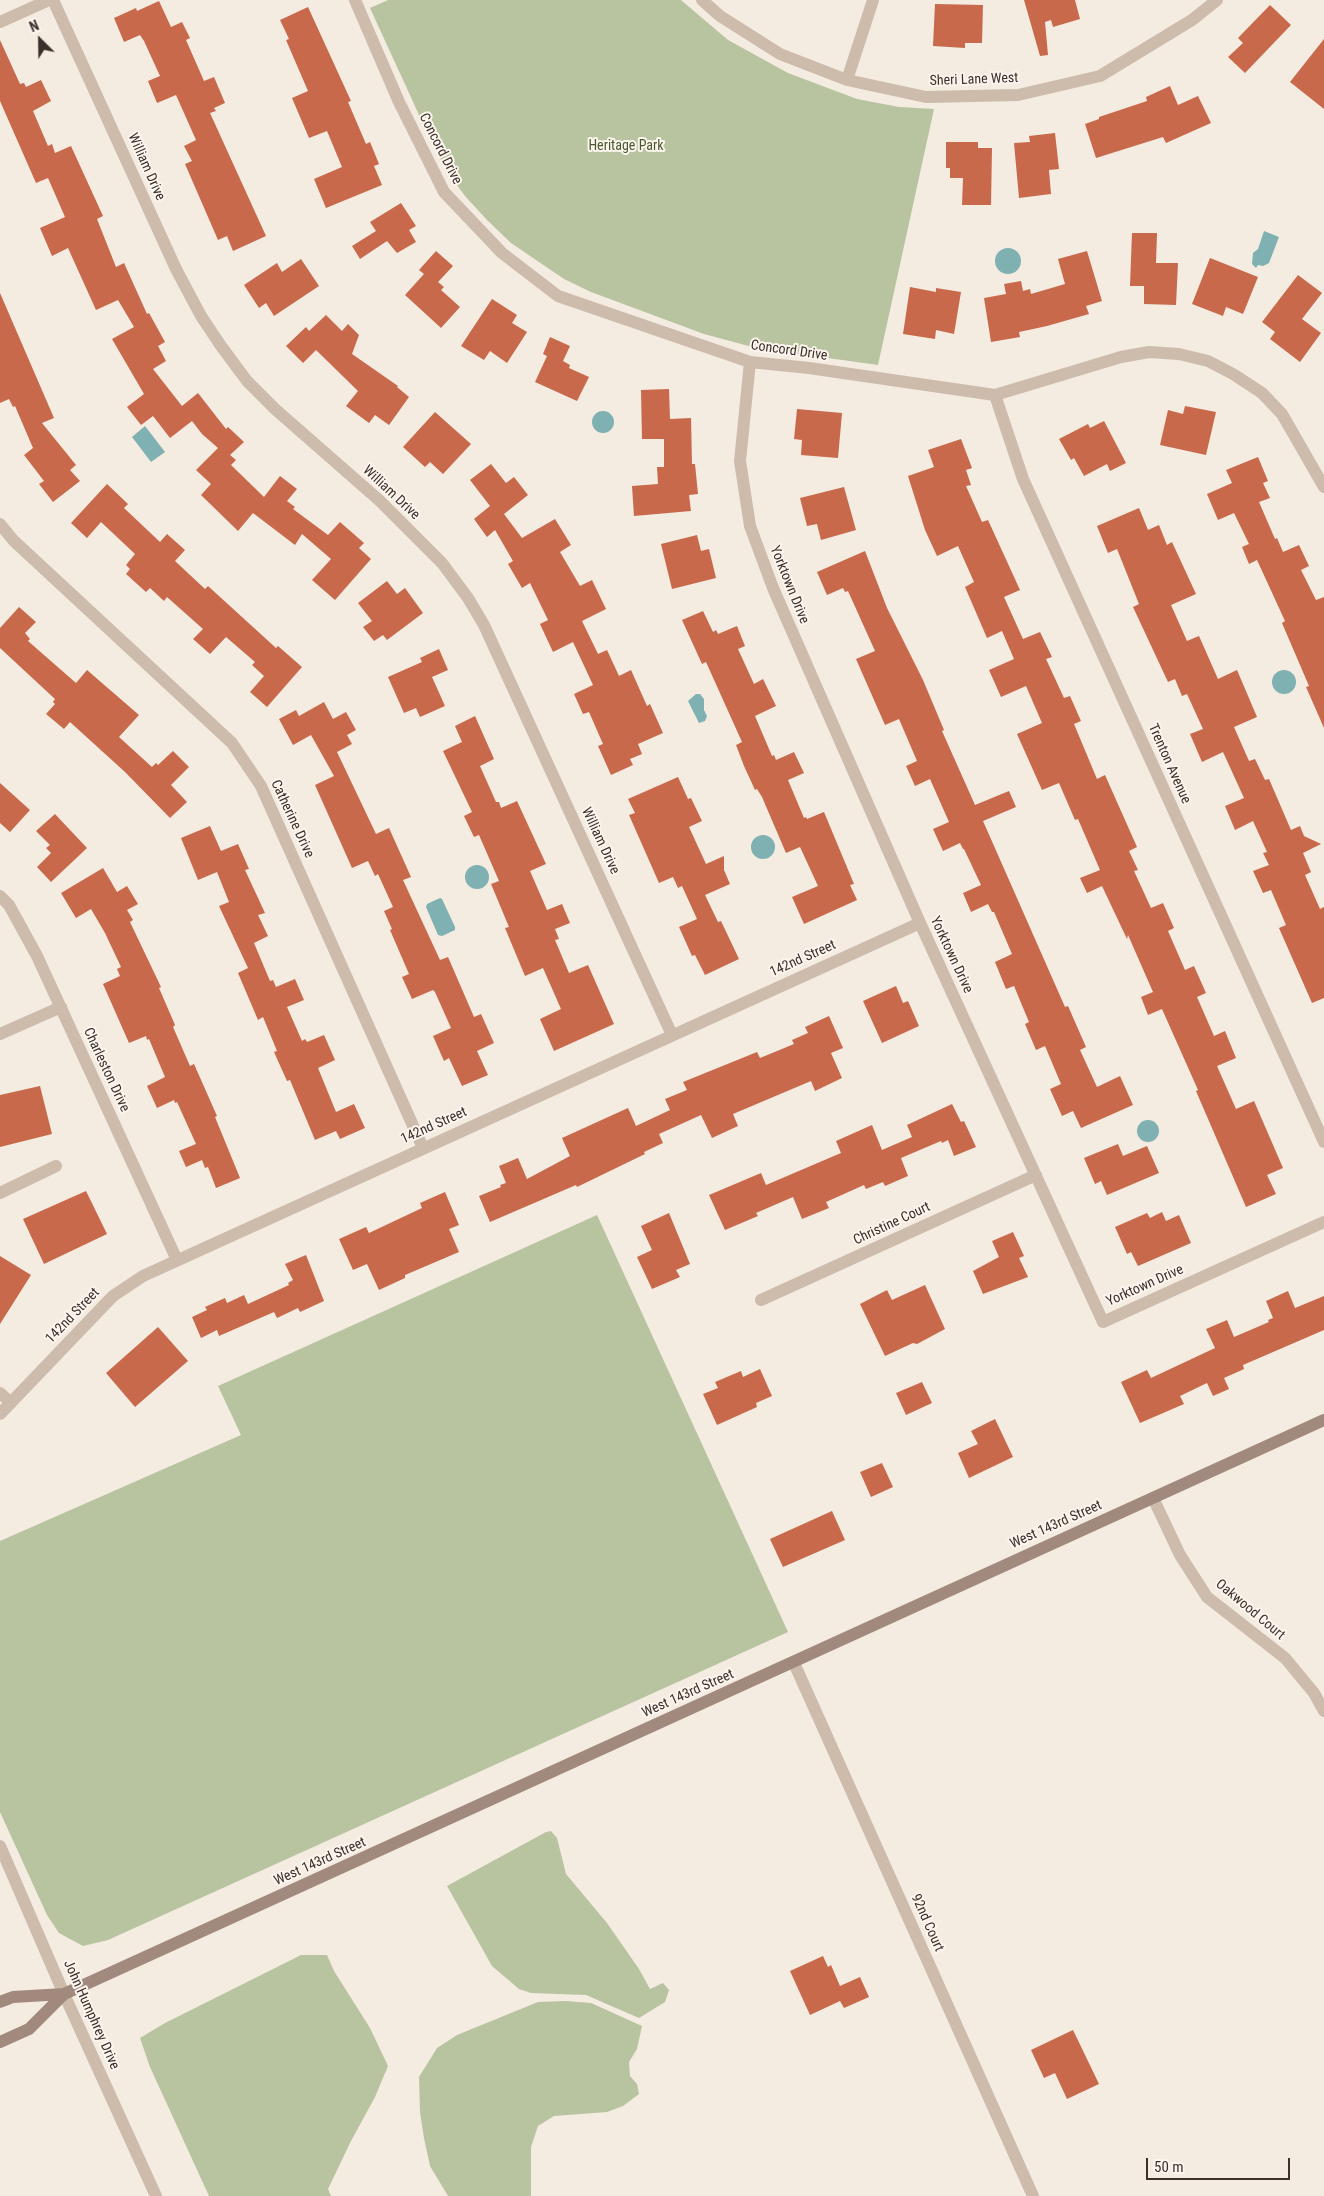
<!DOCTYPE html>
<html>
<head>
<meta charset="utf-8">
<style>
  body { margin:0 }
  #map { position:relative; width:1324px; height:2196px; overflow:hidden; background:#f4ebe1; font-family:"Roboto Condensed",sans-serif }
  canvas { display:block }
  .north { position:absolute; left:15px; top:15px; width:50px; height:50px; -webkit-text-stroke:4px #fbf5ee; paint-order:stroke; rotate:337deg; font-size:14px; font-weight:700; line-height:20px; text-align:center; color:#3b302b }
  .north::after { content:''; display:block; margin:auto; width:18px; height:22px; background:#3b302b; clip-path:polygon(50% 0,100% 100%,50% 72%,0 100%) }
  .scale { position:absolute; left:1146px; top:2158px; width:144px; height:22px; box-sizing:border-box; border:2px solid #3b302b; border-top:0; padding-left:6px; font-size:15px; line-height:18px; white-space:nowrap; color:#3b302b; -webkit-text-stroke:4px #fbf5ee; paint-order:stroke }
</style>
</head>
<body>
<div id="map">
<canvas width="1324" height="2196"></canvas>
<div class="north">N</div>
<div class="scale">50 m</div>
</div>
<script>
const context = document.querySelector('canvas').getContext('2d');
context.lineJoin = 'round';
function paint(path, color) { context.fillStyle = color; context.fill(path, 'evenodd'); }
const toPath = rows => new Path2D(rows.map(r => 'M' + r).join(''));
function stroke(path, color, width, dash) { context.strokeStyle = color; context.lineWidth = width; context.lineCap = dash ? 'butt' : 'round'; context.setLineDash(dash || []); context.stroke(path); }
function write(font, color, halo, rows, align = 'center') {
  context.font = font + ' "Roboto Condensed",sans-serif'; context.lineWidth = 4; context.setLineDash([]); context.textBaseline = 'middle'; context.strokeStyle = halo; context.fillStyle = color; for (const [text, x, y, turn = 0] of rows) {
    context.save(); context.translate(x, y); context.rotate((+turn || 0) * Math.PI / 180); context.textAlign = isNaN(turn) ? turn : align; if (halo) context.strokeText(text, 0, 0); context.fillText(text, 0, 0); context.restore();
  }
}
paint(toPath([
  [388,0,681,0,728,40,788,73,857,99,899,107,934,109,878,365,756,348,704,334,591,292,564,279,511,243,487,220,465,196,446,170,431,141,370,8],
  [597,1215,788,1632,108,1940,83,1946,59,1933,47,1915,0,1812,0,1541,241,1435,218,1386],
  [551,1831,557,1838,566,1874,607,1923,639,1969,650,1989,663,1983,669,1990,665,2002,639,2018,586,1995,531,1993,519,1989,492,1966,447,1886,546,1832],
  [301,1955,327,1955,334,1971,370,2028,388,2066,375,2097,351,2141,328,2189,331,2196,209,2196,150,2067,140,2038,165,2023],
  [566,2001,591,2003,642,2026,637,2049,629,2062,630,2076,637,2084,639,2094,623,2106,607,2112,554,2116,538,2126,531,2147,531,2196,448,2196,430,2166,424,2138,420,2112,419,2077,437,2048,457,2035,538,2002]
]), '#b8c4a0');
paint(toPath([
  [1264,231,1279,237,1269,263,1263,266,1258,265,1256,268,1252,264,1253,253,1258,249],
  '995 261a13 13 0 1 1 26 0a13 13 0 1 1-26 0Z',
  '592 422a11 11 0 1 1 22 0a11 11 0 1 1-22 0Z',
  [145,426,165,452,151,462,132,437],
  '1272 682a12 12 0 1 1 24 0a12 12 0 1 1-24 0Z',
  [696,694,700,694,704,699,704,710,707,716,705,721,699,723,688,701],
  '751 847a12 12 0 1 1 24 0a12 12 0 1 1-24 0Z',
  '465 877a12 12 0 1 1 24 0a12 12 0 1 1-24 0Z',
  [440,898,442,899,455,927,455,930,442,936,438,935,426,907,427,904],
  '1137 1131a11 11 0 1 1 22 0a11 11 0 1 1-22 0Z'
]), '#7fb0b2');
paint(toPath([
  [1024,0,1075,0,1080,19,1053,27,1051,20,1045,22,1048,55,1040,56],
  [159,1,171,27,182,22,190,38,186,40,204,81,214,77,225,103,214,108,216,111,210,113,266,236,233,251,227,236,218,240,185,164,192,161,184,146,196,140,176,95,157,103,148,81,160,76,144,41,140,35,124,42,114,18,136,8,137,11],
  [935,4,983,5,982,43,965,43,965,48,933,46],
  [1270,5,1291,25,1245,73,1228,57,1243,43,1238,38],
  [308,7,351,101,348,102,366,144,370,142,379,164,374,166,382,185,326,208,314,179,342,167,327,131,309,138,292,98,308,91,286,40,289,39,280,20],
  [1324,39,1324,109,1290,82],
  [0,40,20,84,24,83,26,87,41,80,51,101,33,111,48,146,52,144,55,153,71,146,103,216,97,219,116,267,124,263,147,314,149,313,165,342,158,346,166,361,153,369,182,406,198,393,226,429,228,427,244,442,230,455,236,460,231,465,264,497,280,476,297,489,287,501,295,507,293,509,328,535,340,522,364,543,359,548,371,559,335,600,312,580,331,559,302,534,295,545,253,513,238,531,201,495,211,484,196,470,218,448,202,434,192,421,170,438,153,416,141,425,127,407,144,394,112,339,134,327,118,300,96,310,68,248,52,256,40,228,65,217,48,178,36,183,0,101],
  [1170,86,1178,105,1198,96,1211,123,1166,143,1163,137,1096,158,1085,124,1099,119,1099,117,1147,101,1146,97],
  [1055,133,1059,169,1049,170,1051,194,1019,198,1014,143,1030,142,1029,136],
  [946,142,978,142,978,148,992,148,991,205,962,205,963,178,950,178,950,168,946,168],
  [401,203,416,226,409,230,416,242,397,253,387,241,360,259,352,246,376,231,370,222],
  [1132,233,1157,233,1156,263,1178,263,1176,305,1144,304,1144,286,1130,286],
  [436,251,453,266,438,282,444,287,441,290,460,307,441,328,405,295,424,274,419,270],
  [1087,251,1102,301,1086,306,1089,314,1047,326,1019,332,1020,337,991,342,984,298,1006,294,1004,284,1021,281,1023,291,1030,289,1031,294,1065,284,1058,259],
  [1210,258,1258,277,1243,314,1226,307,1223,316,1192,304],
  [301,259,319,286,274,316,266,303,259,308,244,285,277,263,282,272],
  [1298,275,1322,293,1302,319,1321,333,1300,362,1270,339,1275,332,1262,322],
  [910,287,936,292,936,288,961,292,954,334,936,330,935,339,903,334],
  [0,293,54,418,42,423,76,465,70,470,80,481,53,502,39,484,44,481,24,455,33,448,15,406,13,407,9,399,0,403],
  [492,299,517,315,512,323,527,332,507,363,490,351,484,360,461,346],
  [326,315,342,331,348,324,359,335,352,354,398,386,397,387,409,397,389,425,375,415,369,423,346,406,358,391,316,350,303,363,286,346,306,327,309,331],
  [550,337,570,346,563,361,570,365,569,368,589,377,577,401,535,382,547,356,543,354],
  [669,389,670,419,691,418,692,464,695,464,698,494,689,495,691,511,634,516,632,486,658,484,657,467,664,467,664,439,642,439,641,390],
  [1185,406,1216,412,1206,455,1160,445,1168,410,1183,414],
  [797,409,842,413,838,458,801,455,802,440,794,439],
  [435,412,471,444,443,474,430,462,425,467,403,447],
  [1104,421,1126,463,1110,471,1107,464,1084,476,1074,458,1071,460,1059,439,1088,424,1090,428],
  [961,439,972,468,966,470,971,485,966,486,982,522,988,520,1020,590,1004,597,1023,639,1040,632,1052,657,1046,659,1064,698,1070,696,1081,721,1074,724,1097,779,1105,775,1137,847,1129,851,1138,870,1134,871,1151,908,1163,903,1174,928,1168,931,1185,970,1194,966,1206,993,1197,997,1214,1036,1225,1031,1236,1058,1217,1066,1236,1109,1254,1101,1283,1168,1267,1175,1276,1194,1246,1207,1196,1091,1198,1090,1162,1009,1148,1015,1141,997,1153,992,1128,935,1127,939,1102,886,1087,893,1080,878,1100,870,1078,819,1075,820,1059,783,1042,790,1017,734,1042,723,1026,686,1001,697,989,670,1014,659,1002,631,987,638,965,587,974,582,958,546,937,556,925,530,908,476,934,467,928,450],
  [1258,457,1268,481,1263,483,1270,498,1259,502,1275,539,1277,538,1283,552,1299,545,1309,566,1301,570,1316,600,1324,597,1324,728,1306,687,1309,686,1282,623,1285,621,1257,560,1249,564,1242,547,1249,544,1234,513,1218,520,1207,494,1232,483,1226,470],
  [491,464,506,483,514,477,528,495,504,514,522,538,555,519,571,545,560,552,580,586,592,580,606,609,582,621,598,654,607,650,619,676,631,670,647,706,650,704,663,733,638,744,642,754,630,759,633,765,611,775,598,746,603,744,589,712,583,714,574,694,593,685,573,642,553,652,540,624,548,620,530,583,522,588,508,564,513,561,495,530,487,537,474,519,490,506,470,480],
  [107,484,128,504,124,508,160,542,167,534,185,550,175,561,205,589,208,586,276,648,278,646,302,667,267,707,250,692,264,676,252,665,255,662,226,637,210,654,193,639,203,629,167,597,164,601,150,588,146,592,126,574,130,569,126,565,135,554,101,522,87,538,71,523],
  [844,487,856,530,821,540,817,524,807,526,800,498],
  [1139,508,1148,530,1159,525,1167,545,1172,542,1196,594,1171,605,1187,641,1199,636,1218,679,1237,670,1257,717,1234,727,1249,761,1255,759,1265,780,1269,779,1291,830,1300,826,1304,836,1321,844,1303,853,1311,872,1305,875,1320,909,1324,907,1324,998,1312,1003,1279,928,1286,925,1271,890,1263,893,1253,871,1269,865,1263,853,1267,852,1253,821,1235,830,1225,806,1244,798,1223,752,1202,762,1190,734,1203,729,1187,694,1182,696,1175,679,1168,682,1133,607,1139,604,1117,549,1108,553,1097,526],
  [697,535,701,551,709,549,716,578,672,589,661,544],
  [865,551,887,608,923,680,944,730,942,731,975,805,1009,791,1016,807,983,821,1065,1007,1068,1006,1086,1047,1080,1050,1097,1087,1120,1076,1133,1105,1081,1128,1073,1111,1062,1116,1050,1089,1061,1084,1045,1046,1036,1050,1025,1024,1029,1022,1014,986,1006,989,995,962,1012,954,994,912,992,912,988,904,971,912,963,893,981,885,964,849,963,849,960,843,943,851,933,829,949,822,930,779,915,786,906,766,917,761,899,719,885,725,856,659,875,651,848,591,845,592,843,588,827,595,817,572],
  [387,581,397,594,405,588,423,613,387,640,383,635,374,641,363,627,372,621,358,603],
  [19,607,36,622,25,633,30,639,28,641,76,683,87,670,139,715,119,737,152,767,156,763,158,765,173,751,189,767,171,785,187,802,170,818,125,772,70,722,64,729,46,714,55,704,53,702,55,699,0,648,0,628],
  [703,611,713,632,716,630,718,634,737,626,745,646,738,649,754,684,763,679,776,706,755,716,772,756,774,755,776,760,794,752,804,773,788,780,804,818,806,817,807,819,824,812,854,884,850,885,857,900,804,924,792,897,818,886,800,847,786,853,762,797,757,789,755,790,744,766,736,745,742,742,706,662,702,664,682,620],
  [439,649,448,670,432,677,445,706,420,717,416,708,404,713,388,677,422,662,420,658],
  [324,702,333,719,346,712,356,730,347,735,352,744,337,752,376,834,389,828,411,877,403,880,440,960,448,957,474,1017,481,1014,494,1043,477,1051,488,1075,462,1086,449,1058,444,1061,433,1036,451,1028,435,992,433,990,412,999,402,977,409,974,390,930,392,929,384,911,393,907,378,874,375,876,368,861,352,868,315,785,334,776,311,735,293,745,279,719,296,710,299,716],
  [475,716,494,759,480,766,496,802,499,802,501,808,517,801,546,864,530,871,547,910,562,904,570,923,555,929,559,939,555,940,569,973,588,965,614,1024,554,1051,540,1019,561,1009,543,968,525,976,505,928,509,927,491,884,499,881,479,835,474,837,464,816,472,812,443,751,462,742,455,726],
  [678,777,688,799,691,798,702,821,689,827,706,864,724,856,724,870,730,884,705,895,718,922,721,921,739,959,705,975,695,955,692,956,679,927,697,919,682,886,678,888,673,877,659,883,629,815,635,813,628,799],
  [0,783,30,810,10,832,0,823],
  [55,814,87,848,51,882,37,867,51,853,46,848,50,845,36,831],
  [210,826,221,851,238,844,249,869,245,870,265,913,258,915,268,936,254,943,270,981,273,980,276,987,295,979,304,1000,287,1007,302,1041,305,1039,307,1042,324,1035,335,1060,318,1068,336,1112,354,1104,365,1128,340,1139,336,1131,315,1140,290,1080,287,1081,274,1052,277,1051,263,1017,258,1020,238,973,248,968,219,906,229,902,217,872,198,880,181,838],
  [103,868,117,892,127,886,138,904,127,910,133,920,130,922,161,987,159,988,175,1025,173,1027,190,1066,194,1064,217,1116,215,1117,240,1178,216,1188,208,1167,205,1168,202,1160,186,1167,179,1151,196,1144,177,1102,175,1103,174,1100,157,1108,147,1086,165,1077,149,1039,147,1040,146,1036,129,1043,103,984,120,976,117,969,121,967,105,933,91,909,76,918,61,893],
  [896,986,903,1003,908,1001,919,1026,882,1043,863,1001],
  [829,1016,843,1048,831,1053,842,1078,815,1091,811,1081,733,1114,738,1126,712,1138,701,1115,659,1134,663,1143,644,1152,645,1154,577,1187,576,1185,490,1222,479,1196,501,1187,500,1185,506,1183,499,1166,518,1158,527,1179,570,1156,562,1138,628,1108,636,1126,670,1110,665,1099,687,1090,683,1082,757,1052,760,1058,794,1044,792,1040,808,1033,805,1027],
  [40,1086,52,1134,0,1147,0,1095],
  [952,1104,961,1122,964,1121,976,1147,954,1156,948,1140,942,1143,941,1141,901,1158,908,1176,885,1186,883,1182,866,1189,864,1185,826,1202,829,1208,802,1219,793,1197,756,1213,758,1216,725,1230,709,1195,761,1173,766,1185,841,1153,836,1141,872,1125,882,1150,912,1137,907,1125],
  [1118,1144,1123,1156,1147,1146,1159,1173,1107,1195,1101,1181,1095,1184,1084,1158],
  [86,1191,107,1234,44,1264,23,1219],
  [445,1192,459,1225,449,1229,459,1252,405,1275,405,1278,379,1290,367,1264,353,1270,339,1239,366,1227,369,1233,422,1208,420,1203],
  [1162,1212,1166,1221,1179,1215,1191,1243,1138,1266,1131,1252,1127,1254,1115,1227,1147,1213,1150,1218],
  [669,1213,690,1264,676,1270,680,1277,652,1289,637,1257,652,1250,641,1226],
  [1013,1232,1024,1256,1019,1258,1028,1277,983,1294,973,1271,999,1257,992,1241],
  [306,1255,324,1301,300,1312,298,1308,277,1318,274,1312,219,1336,217,1330,201,1338,192,1317,207,1310,205,1307,225,1298,227,1303,244,1295,248,1304,289,1285,288,1283,293,1280,285,1264],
  [0,1256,31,1275,0,1324],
  [925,1285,945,1329,917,1344,913,1343,885,1356,860,1304,887,1290,892,1300],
  [1288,1291,1295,1308,1324,1296,1324,1330,1243,1365,1244,1369,1224,1378,1229,1389,1213,1396,1207,1383,1180,1396,1184,1404,1140,1423,1121,1382,1147,1370,1151,1378,1215,1348,1206,1329,1227,1320,1234,1337,1269,1322,1268,1320,1273,1318,1266,1301],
  [158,1327,188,1361,135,1407,106,1373],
  [760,1369,772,1396,756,1403,757,1407,717,1425,703,1394,718,1388,715,1382,741,1371,743,1377],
  [922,1382,932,1403,906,1415,896,1393],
  [995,1419,1013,1457,969,1478,958,1453,978,1444,971,1431],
  [882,1463,893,1487,871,1497,860,1472],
  [832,1511,845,1540,783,1567,770,1539],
  [823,1956,828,1967,831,1965,840,1986,860,1977,869,1997,844,2008,840,2001,810,2015,790,1971],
  [1073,2030,1099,2084,1067,2099,1055,2073,1044,2078,1031,2050]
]), '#c8694b');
stroke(toPath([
  [53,0,176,269,201,316,221,346,247,381,275,409,380,501,442,563,468,598,484,625,672,1035],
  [355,0,399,102,444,192,502,253,558,296,750,362,809,368,995,395,1121,357,1149,352,1179,354,1208,361,1233,374,1262,393,1282,414,1324,487],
  [702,0,720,16,780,54,847,80,926,97,1018,95,1100,76,1192,20,1217,0],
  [0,22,49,0],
  [847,80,873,0],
  [750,362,740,461,750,526,773,588,920,923,1103,1322,1324,1222],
  [995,395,1023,479,1324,1142],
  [0,524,14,541,232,743,261,786,423,1148],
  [0,896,9,905,37,956,177,1260],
  [0,1034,61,1007],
  [0,1193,56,1166],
  [761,1300,1036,1175],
  [0,1393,11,1403],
  [0,1414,113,1296,143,1276,920,923],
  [1153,1498,1180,1555,1207,1597,1285,1658,1314,1693,1324,1711],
  [794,1663,1033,2196],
  [0,1846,64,1994]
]), '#cdbbac', 12);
stroke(toPath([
  [64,1994,156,2196]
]), '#cdbbac', 12);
stroke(toPath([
  [0,2002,13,1997,64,1994],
  [0,2042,29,2029,64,1994,1324,1420]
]), '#a18a7d', 12);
write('14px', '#3b302b', '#fbf5ee', [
  ["Sheri Lane West",974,80,-2],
  ["Concord Drive",440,149,63],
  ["William Drive",146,167,66],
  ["Concord Drive",789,351,8],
  ["William Drive",391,493,43],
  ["Yorktown Drive",789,585,68],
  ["Trenton Avenue",1169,764,66],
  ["Catherine Drive",292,819,65],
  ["William Drive",600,841,65],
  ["Yorktown Drive",951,955,65],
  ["142nd Street",803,959,-24],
  ["Charleston Drive",106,1070,65],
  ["142nd Street",434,1126,-24],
  ["Christine Court",892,1224,-25],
  ["Yorktown Drive",1145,1286,-24],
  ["142nd Street",73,1316,-46],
  ["West 143rd Street",1056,1525,-24],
  ["Oakwood Court",1250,1610,40],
  ["West 143rd Street",688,1694,-24],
  ["West 143rd Street",320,1862,-24],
  ["92nd Court",927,1923,66],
  ["John Humphrey Drive",91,2015,66]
]);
write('14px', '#4a5a2e', '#fbf5ee', [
  ["Heritage Park",626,146]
]);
</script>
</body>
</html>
